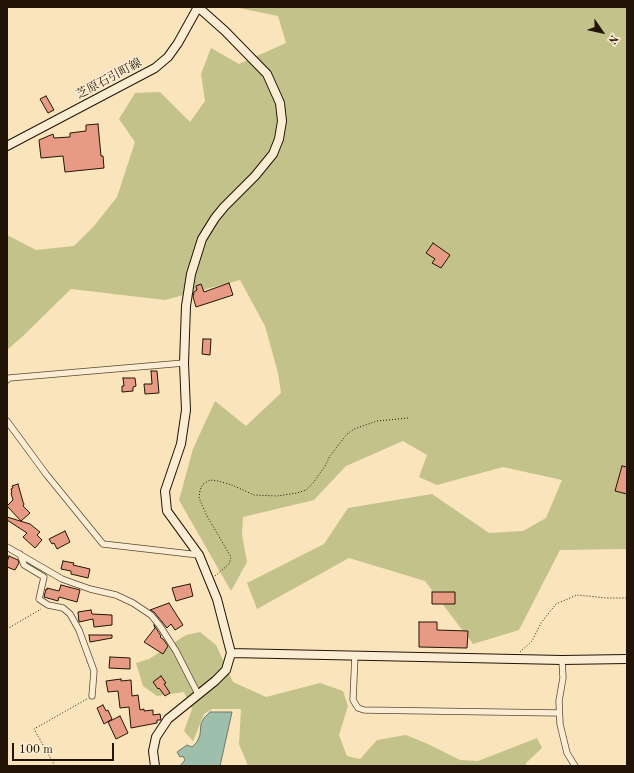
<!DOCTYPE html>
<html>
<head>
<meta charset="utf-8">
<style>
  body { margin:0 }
  #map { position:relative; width:634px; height:773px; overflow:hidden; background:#f9e4bb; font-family:"Old Standard TT",serif }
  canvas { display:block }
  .frame { position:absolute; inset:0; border:8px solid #221507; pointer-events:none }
  .north { position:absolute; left:582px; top:12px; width:40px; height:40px; -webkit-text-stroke:3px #fbedd3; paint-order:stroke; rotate:124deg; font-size:11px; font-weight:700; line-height:16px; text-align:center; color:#221507 }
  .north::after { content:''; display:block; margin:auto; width:14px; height:18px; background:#221507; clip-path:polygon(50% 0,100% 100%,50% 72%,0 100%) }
  .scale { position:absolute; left:12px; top:743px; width:102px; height:18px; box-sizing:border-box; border:2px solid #221507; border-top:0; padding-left:5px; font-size:12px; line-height:14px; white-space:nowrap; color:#221507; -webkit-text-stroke:3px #fbedd3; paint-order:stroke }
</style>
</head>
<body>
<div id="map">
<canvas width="634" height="773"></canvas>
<div class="frame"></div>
<div class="north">N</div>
<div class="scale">100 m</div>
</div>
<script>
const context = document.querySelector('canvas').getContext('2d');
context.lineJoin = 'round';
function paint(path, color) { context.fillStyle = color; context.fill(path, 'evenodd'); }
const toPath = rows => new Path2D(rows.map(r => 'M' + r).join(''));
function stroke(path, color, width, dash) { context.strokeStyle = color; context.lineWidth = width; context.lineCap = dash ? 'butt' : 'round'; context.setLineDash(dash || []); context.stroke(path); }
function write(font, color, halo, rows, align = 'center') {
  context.font = font + ' "Old Standard TT","Noto Serif JP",serif'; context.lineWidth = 3; context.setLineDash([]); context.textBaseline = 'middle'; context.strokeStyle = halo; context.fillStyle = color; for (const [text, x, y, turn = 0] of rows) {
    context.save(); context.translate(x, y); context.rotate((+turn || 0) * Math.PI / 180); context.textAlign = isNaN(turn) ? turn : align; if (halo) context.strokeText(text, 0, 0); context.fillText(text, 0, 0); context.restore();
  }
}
paint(toPath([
  [234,7,627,7,627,549,560,550,519,630,473,644,425,581,349,558,257,609,247,583,324,544,348,508,432,494,489,533,523,531,546,518,562,480,503,467,437,485,419,477,427,455,403,441,346,466,314,500,243,517,242,535,247,562,231,591,179,500,193,449,215,401,246,426,281,393,278,373,265,326,240,280,165,300,71,289,23,336,7,350,7,235,36,250,74,246,94,226,117,197,135,142,119,119,135,93,160,92,190,122,205,101,201,74,211,48,239,64,286,43,278,16],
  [200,632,216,645,233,682,266,697,320,683,343,691,348,706,339,735,347,756,360,759,377,740,406,735,428,744,460,760,478,761,537,738,542,748,527,762,525,766,248,766,239,744,241,709,212,709,204,714,193,741,184,731,192,709,184,692,157,696,143,686,136,663,149,659,186,635]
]), '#c4c28b');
const water = toPath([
  [210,712,232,712,220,766,180,766,185,760,183,756,180,757,177,752,187,745,192,747,197,742,200,735,201,724,204,718,210,712]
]);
paint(water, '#9ebfac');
stroke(water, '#6c7b6a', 1);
const building = toPath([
  [46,96,54,110,48,113,40,99,46,96],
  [98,124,101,156,103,156,104,168,65,172,63,156,41,158,39,140,53,134,54,138,70,137,70,133,86,131,86,125,98,124],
  [433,243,450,255,441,268,432,263,435,259,426,253,433,243],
  [229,283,233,295,196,307,193,297,194,292,197,290,196,286,201,284,204,292,229,283],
  [203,339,211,339,210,355,202,354,203,339],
  [151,371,157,371,159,393,145,394,144,384,152,384,151,371],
  [123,378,135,378,136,386,133,387,133,391,122,392,122,386,124,386,123,378],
  [622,466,627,467,627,494,615,491,622,466],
  [18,484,23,502,24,504,23,506,30,513,21,521,7,506,13,500,11,493,12,492,11,489,13,488,12,486,18,484],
  [7,517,30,524,40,532,37,535,42,540,35,548,23,537,27,533,7,520,7,517],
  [65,531,70,542,57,549,54,543,52,544,49,539,65,531],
  [9,556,18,560,19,563,15,570,7,567,7,562,9,556],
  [63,561,74,563,73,565,90,569,88,578,71,574,71,571,61,569,63,561],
  [190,584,193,596,176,601,172,588,190,584],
  [61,585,80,590,77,602,59,597,58,601,44,597,46,589,47,590,47,588,59,591,61,585],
  [432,592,455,592,455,604,432,604,432,592],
  [169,603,183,625,175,630,171,624,167,628,154,612,150,610,169,603],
  [91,610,92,614,112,615,112,625,94,627,93,619,79,622,78,612,91,610],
  [419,622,437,622,437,630,468,631,467,648,419,647,419,622],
  [154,625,161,636,160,637,163,639,168,646,163,654,144,642,155,628,154,625],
  [89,635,112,635,112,638,90,642,89,635],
  [110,657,130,658,130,669,109,668,110,657],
  [161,676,166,683,164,684,170,693,165,696,159,688,158,689,153,682,161,676],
  [121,679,121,681,131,680,132,696,138,695,140,710,144,709,144,711,153,710,153,715,160,714,161,720,157,720,157,723,131,728,129,707,120,708,118,691,108,692,106,681,121,679],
  [103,705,106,711,108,710,112,719,104,724,97,708,103,705],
  [120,716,128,733,116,739,108,722,120,716]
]);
paint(building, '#e89b84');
stroke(building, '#221507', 1);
const street = toPath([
  [7,380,9,378,184,363],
  [7,421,46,474,103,544,199,555],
  [7,547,62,579,90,589,116,595,133,603,151,615,160,626,176,651,198,694],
  [20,554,24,565,44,577,39,599,48,605,63,608,70,614,79,630,94,671,92,696],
  [355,655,353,700,358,708,364,710,559,713],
  [562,660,563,678,559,701,560,724,567,753,575,766]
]);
const secondary = toPath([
  [7,146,155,68,168,57,178,43,198,7],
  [231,653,562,660,627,659],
  [155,766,153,751,156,737,168,719,215,681,226,670,231,653,217,599,199,555,167,511,165,491,181,444,186,410,184,363,186,306,191,274,202,239,215,218,224,207,255,176,273,154,279,139,282,121,280,103,267,74,225,31,198,7]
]);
stroke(street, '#584934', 7);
stroke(secondary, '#221507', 10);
stroke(toPath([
  [215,576,229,564,231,557,207,516,199,498,200,490,203,484,210,480,218,481,232,485,254,495,277,496,297,493,306,490,313,483,325,466,330,456,347,434,354,429,377,421,408,418],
  [7,629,41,609],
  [520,652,532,641,541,623,556,604,577,595,607,598,627,598],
  [55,766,34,729,87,699]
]), '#221507', 1, [1, 2]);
stroke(street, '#fbedd3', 5.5);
stroke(secondary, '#fbedd3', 8);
write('12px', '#221507', '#fbedd3', [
  ["芝原石引町線",109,79,-28]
]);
</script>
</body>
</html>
